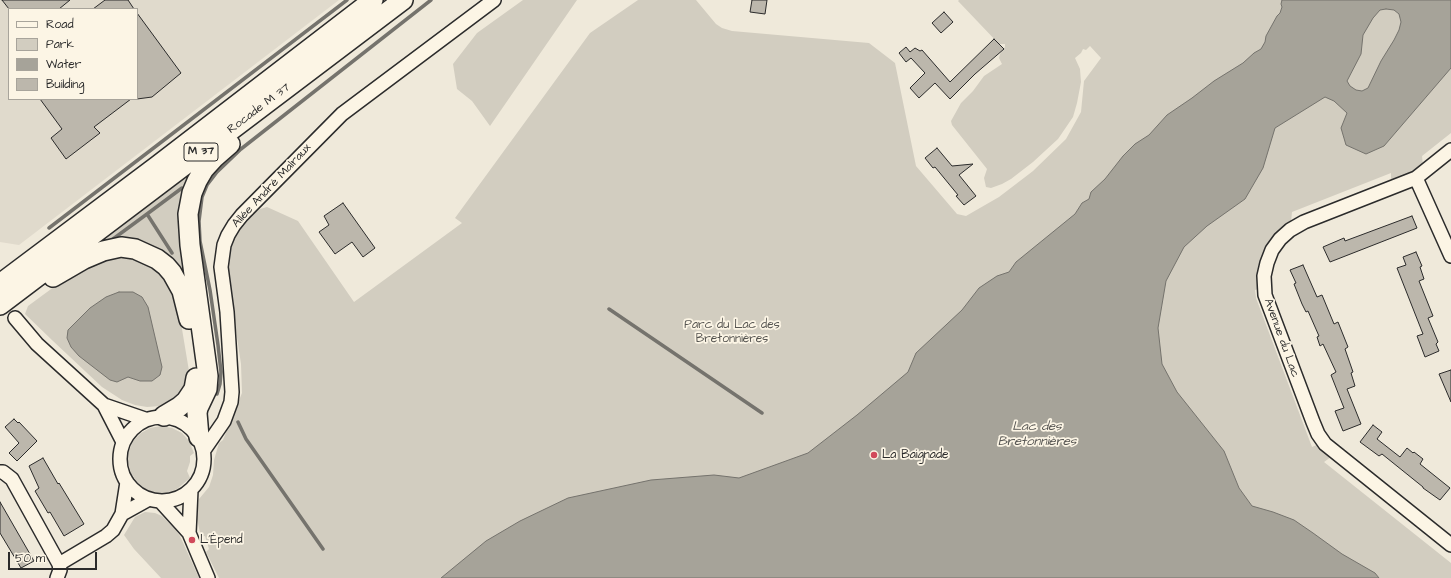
<!DOCTYPE html>
<html>
<head>
<meta charset="utf-8">
<style>
  body { margin:0 }
  #map { position:relative; width:1451px; height:578px; overflow:hidden; background:#efe9da; font-family:"Architects Daughter",sans-serif }
  canvas { display:block }
  .legend { position:absolute; left:8px; top:8px; width:130px; height:92px; box-sizing:border-box; background:#fcf5e5; border:1px solid #a8a49b; margin:0; padding:5px 7px; list-style:none; font-size:12px; color:#2b2b2b }
  .legend li { display:flex; align-items:center; gap:8px; height:20px }
  .legend b { width:20px; border:1px solid #a8a49b }
  .scale { position:absolute; left:8px; top:552px; width:89px; height:18px; box-sizing:border-box; border:2px solid #2b2b2b; border-top:0; padding-left:5px; font-size:12px; line-height:14px; white-space:nowrap; color:#2b2b2b; -webkit-text-stroke:3px #fcf5e5; paint-order:stroke }
</style>
</head>
<body>
<div id="map">
<canvas width="1451" height="578"></canvas>
<ul class="legend">
<li><b style="height:5px;background:#fcf5e5"></b>Road</li>
<li><b style="height:11px;background:#d2cdc0"></b>Park</li>
<li><b style="height:11px;background:#a6a399"></b>Water</li>
<li><b style="height:11px;background:#bcb7ac"></b>Building</li>
</ul>
<div class="scale">50 m</div>
</div>
<script>
const context = document.querySelector('canvas').getContext('2d');
context.lineJoin = 'round';
function paint(path, color) { context.fillStyle = color; context.fill(path, 'evenodd'); }
const toPath = rows => new Path2D(rows.map(r => 'M' + r).join(''));
function stroke(path, color, width, dash) { context.strokeStyle = color; context.lineWidth = width; context.lineCap = dash ? 'butt' : 'round'; context.setLineDash(dash || []); context.stroke(path); }
function write(font, color, halo, rows, align = 'center') {
  context.font = font + ' "Architects Daughter",sans-serif'; context.lineWidth = 3.5; context.setLineDash([]); context.textBaseline = 'middle'; context.strokeStyle = halo; context.fillStyle = color; for (const [text, x, y, turn = 0] of rows) {
    context.save(); context.translate(x, y); context.rotate((+turn || 0) * Math.PI / 180); context.textAlign = isNaN(turn) ? turn : align; if (halo) context.strokeText(text, 0, 0); context.fillText(text, 0, 0); context.restore();
  }
}
paint(toPath([
  [0,0,339,0,19,245,0,242],
  [9,9,137,9,137,99,9,99]
]), '#e0dacc');
paint(toPath([
  [523,0,577,0,490,126,472,101,457,89,453,64,477,33],
  [638,0,696,0,716,24,722,28,732,31,869,43,895,63,916,166,957,214,966,216,999,197,1033,171,1066,139,1081,112,1084,81,1101,58,1090,46,1086,50,1083,49,1081,53,1075,58,1080,69,1081,82,1077,103,1073,117,1058,139,1033,162,1011,179,1002,184,991,188,986,187,984,178,987,169,952,125,951,121,961,103,973,91,984,76,1002,64,999,58,1000,54,1005,47,1005,44,999,44,958,1,959,0,1451,0,1451,133,1422,156,1423,166,1418,170,1391,183,1391,173,1292,212,1291,222,1266,250,1259,267,1258,277,1259,289,1255,290,1256,298,1312,447,1319,444,1331,457,1324,462,1451,563,1451,578,219,578,206,552,209,549,205,536,201,537,197,519,198,506,199,499,209,487,213,475,214,460,219,443,223,440,242,393,241,364,228,277,229,252,234,235,244,221,260,209,267,207,298,221,354,302,462,223,455,218,590,33],
  [191,173,185,272,97,246,189,174],
  [113,256,128,256,146,262,159,270,177,299,189,371,188,381,185,391,171,403,160,406,147,407,135,405,122,400,102,387,53,341,25,314,28,306,62,281,83,268],
  [161,426,172,428,182,433,189,441,194,453,190,456,190,462,187,471,190,478,177,489,167,493,156,493,145,489,137,482,131,473,128,462,129,451,133,441,141,433,150,428],
  [145,512,155,513,162,516,174,528,180,536,199,578,161,578,134,549,124,535,135,517]
]), '#d2cdc0');
const water = toPath([
  [1282,0,1451,0,1451,68,1384,146,1366,154,1346,145,1341,128,1347,113,1334,101,1325,97,1275,128,1263,168,1245,199,1207,226,1184,247,1166,281,1158,328,1162,364,1177,392,1224,451,1239,488,1252,506,1273,512,1294,520,1313,533,1342,554,1375,573,1379,578,441,578,486,541,520,521,568,498,651,480,714,475,739,478,808,453,857,415,908,372,916,353,962,310,979,288,997,276,1009,272,1016,262,1075,214,1082,203,1089,199,1091,192,1105,179,1123,156,1135,144,1149,135,1167,115,1192,98,1214,81,1243,63,1254,53,1261,49,1265,42,1266,36,1277,16,1280,13,1282,7,1281,4,1282,0],
  [1386,9,1394,10,1399,14,1401,22,1399,30,1394,40,1381,61,1368,88,1362,91,1356,90,1350,86,1347,81,1361,54,1363,35,1373,18,1380,10,1386,9],
  [119,292,133,292,142,297,148,307,162,367,160,375,152,381,140,381,128,377,117,382,110,380,79,356,71,347,67,338,68,330,90,308,106,297,119,292]
]);
paint(water, '#a6a399');
stroke(water, '#75736d', 1);
stroke(toPath([
  [49,228,347,0],
  [113,239,147,214],
  [172,253,147,214,182,188],
  [609,309,762,413],
  [217,394,220,384,221,372,218,345,210,290,200,241,199,221,202,197,207,185,217,172,241,149,431,0],
  [238,422,246,439,323,549]
]), '#75736d', 3.5);
const building = toPath([
  [2,0,70,0,59,9,9,9,2,0],
  [105,0,128,0,134,9,93,9,105,0],
  [752,0,767,0,765,14,750,12,752,0],
  [944,12,953,22,941,33,932,23,944,12],
  [137,13,181,73,152,97,137,99,137,13],
  [994,39,1004,49,975,74,950,99,935,83,919,98,910,88,925,73,911,58,906,62,899,53,906,47,910,52,915,48,920,51,922,50,950,82,994,39],
  [40,99,131,99,94,127,100,133,66,159,51,138,62,129,40,99],
  [937,148,952,166,973,164,959,175,976,196,964,205,956,196,958,195,935,167,933,168,925,158,937,148],
  [343,203,375,248,363,257,352,242,335,254,319,232,329,225,324,216,343,203],
  [1412,216,1417,228,1330,262,1323,247,1344,238,1345,241,1412,216],
  [1416,252,1422,266,1420,267,1424,279,1419,281,1433,316,1428,318,1438,342,1436,344,1439,351,1425,357,1417,336,1423,334,1397,268,1406,265,1403,257,1416,252],
  [1303,265,1317,297,1322,295,1334,324,1338,322,1348,347,1345,349,1353,372,1351,373,1355,386,1347,389,1361,424,1343,431,1335,411,1344,408,1331,375,1336,372,1323,344,1320,346,1317,337,1319,336,1308,311,1306,312,1302,304,1294,284,1296,283,1290,270,1303,265],
  [1451,370,1451,402,1439,374,1451,370],
  [14,419,18,423,19,422,37,441,17,461,9,453,19,443,5,427,14,419],
  [1373,425,1382,432,1377,439,1400,457,1407,448,1413,453,1414,452,1423,459,1420,464,1450,488,1440,500,1423,488,1423,487,1382,454,1379,456,1360,442,1373,425],
  [43,458,58,484,59,483,84,524,64,536,50,512,48,513,35,491,39,488,29,466,43,458],
  [0,502,34,561,21,568,0,533,0,502]
]);
paint(building, '#bcb7ac');
stroke(building, '#2b2b2b', 1);
const minor = toPath([
  [1451,150,1416,178,1304,222,1290,230,1280,239,1272,250,1267,263,1264,276,1265,295,1313,422,1318,434,1325,444,1451,545],
  [1416,178,1451,256],
  [15,318,37,344,104,405,123,442],
  [104,405,145,419],
  '120 459a42 42 0 1 1 84 0a42 42 0 1 1-84 0Z',
  [204,450,224,421,231,402,232,392,227,312,221,267,224,245,228,235,234,225,242,215,342,114,494,0],
  [0,472,3,472,12,479,59,564],
  [191,490,189,533,208,578],
  [160,501,189,533],
  [122,514,149,499],
  [57,578,60,570,59,564,106,536,113,530,122,514,127,482]
]);
const highway = toPath([
  [53,277,84,259,103,251,121,247,135,249,157,259,166,266,172,273,182,291,189,319],
  [0,284,157,166,373,0],
  [0,305,403,0],
  [164,416,179,407,186,401,194,389,196,378],
  [199,437,197,413,198,408,207,389,208,376,190,245,188,214,192,193,197,181,204,169,214,158,230,144]
]);
stroke(minor, '#2b2b2b', 16);
stroke(highway, '#2b2b2b', 22);
stroke(minor, '#fcf5e5', 13);
stroke(highway, '#fcf5e5', 19);
for (const [x, y, r, color] of [
  [874,455,4,"#d1495b"],
  [192,540,4,"#d1495b"]
]) { const dot = new Path2D(); dot.arc(x, y, r, 0, 2 * Math.PI); context.fillStyle = color; context.fill(dot); stroke(dot, '#fcf5e5', 1.5); }
for (const [x, y, w] of [
  [201,152,34]
]) { const box = new Path2D(); box.roundRect(x - w / 2, y - 9, w, 18, 3); context.fillStyle = '#fcf5e5'; context.fill(box); stroke(box, '#2b2b2b', 1); }
write('bold 11px', '#2b2b2b', null, [
  ["M 37",201,152]
]);
write('12px', '#2b2b2b', '#fcf5e5', [
  ["Rocade M 37",259,109,-37],
  ["Allée André Malraux",272,186,-47],
  ["Avenue du Lac",1281,338,70]
]);
write('12px', '#555450', '#fcf5e5', [
  ["Parc du Lac des",732,325],
  ["Bretonnières",732,339]
]);
write('12px', '#2b2b2b', '#fcf5e5', [
  ["La Baignade",882,455],
  ["L'Épend",200,540]
], 'left');
write('italic 13px', '#565552', '#fcf5e5', [
  ["Lac des",1037,427],
  ["Bretonnières",1037,442]
]);
</script>
</body>
</html>
